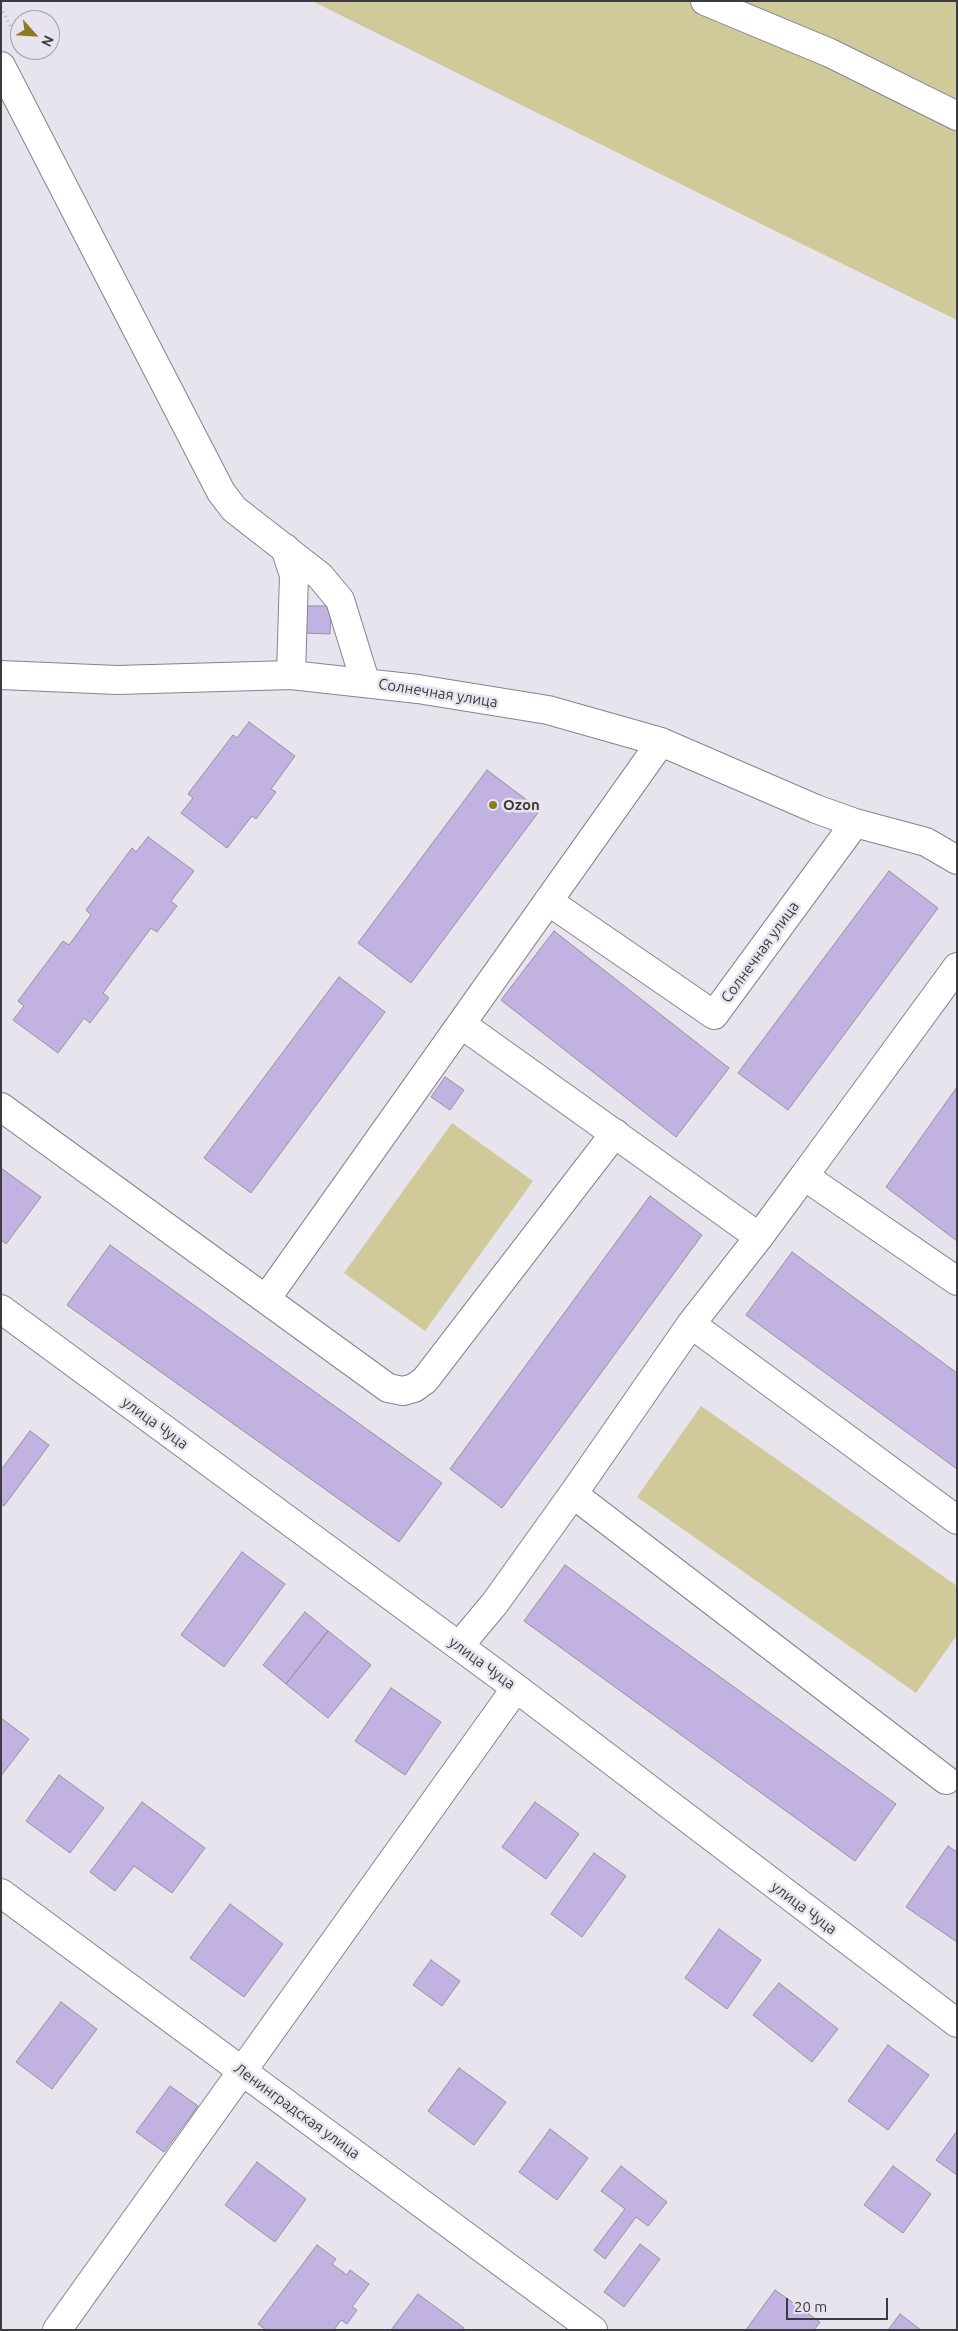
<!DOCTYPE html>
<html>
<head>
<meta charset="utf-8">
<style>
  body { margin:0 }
  #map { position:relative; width:958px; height:2331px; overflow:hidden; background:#e7e4ee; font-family:Ubuntu,sans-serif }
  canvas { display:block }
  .frame { position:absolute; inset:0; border:2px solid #3c3b3f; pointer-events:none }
  .north { position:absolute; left:10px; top:10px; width:50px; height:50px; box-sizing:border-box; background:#e7e4ee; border:1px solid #a3a0a8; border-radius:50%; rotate:116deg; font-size:14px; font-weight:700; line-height:20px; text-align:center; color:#3c3b3f }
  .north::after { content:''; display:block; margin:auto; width:18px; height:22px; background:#8a7c22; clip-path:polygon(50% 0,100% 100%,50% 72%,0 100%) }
  .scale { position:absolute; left:786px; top:2298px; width:102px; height:22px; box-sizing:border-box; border:2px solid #3c3b3f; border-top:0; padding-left:6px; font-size:15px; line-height:18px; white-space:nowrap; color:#3c3b3f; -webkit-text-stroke:4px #e7e4ee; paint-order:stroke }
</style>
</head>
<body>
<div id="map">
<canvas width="958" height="2331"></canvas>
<div class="frame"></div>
<div class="north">N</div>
<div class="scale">20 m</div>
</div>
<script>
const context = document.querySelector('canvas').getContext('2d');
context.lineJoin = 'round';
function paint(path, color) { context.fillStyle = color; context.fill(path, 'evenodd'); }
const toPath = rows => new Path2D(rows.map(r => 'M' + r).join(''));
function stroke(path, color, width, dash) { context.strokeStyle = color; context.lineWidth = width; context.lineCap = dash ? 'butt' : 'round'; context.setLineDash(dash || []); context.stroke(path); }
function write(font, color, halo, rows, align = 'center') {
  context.font = font + ' Ubuntu,sans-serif'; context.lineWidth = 5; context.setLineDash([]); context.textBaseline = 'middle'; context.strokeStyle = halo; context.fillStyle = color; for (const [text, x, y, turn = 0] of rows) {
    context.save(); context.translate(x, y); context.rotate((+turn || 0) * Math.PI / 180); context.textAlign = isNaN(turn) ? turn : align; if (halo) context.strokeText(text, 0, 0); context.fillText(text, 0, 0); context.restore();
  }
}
paint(toPath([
  [312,1,957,1,957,320,749,218],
  [452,1123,533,1181,425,1331,344,1273],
  [701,1406,957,1586,957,1635,916,1693,637,1497]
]), '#d0c99a');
const building = toPath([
  [306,606,331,606,330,634,305,633,306,606],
  [249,722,295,756,271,789,276,792,256,819,252,816,227,848,181,813,193,798,188,794,233,735,237,738,249,722],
  [487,770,540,810,411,983,358,943,487,770],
  [148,837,194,871,171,901,177,906,157,932,151,928,103,993,109,998,90,1023,84,1018,58,1053,13,1020,24,1006,18,1001,63,941,69,945,91,915,86,910,132,848,136,852,148,837],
  [889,871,938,908,788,1110,738,1073,889,871],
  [554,931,729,1068,676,1137,501,1000,554,931],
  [339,977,385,1012,251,1193,204,1158,339,977],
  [445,1077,464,1090,450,1110,431,1097,445,1077],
  [957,1087,957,1241,886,1187,957,1087],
  [1,1168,41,1197,6,1244,1,1240,1,1168],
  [650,1196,702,1235,502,1508,450,1469,650,1196],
  [110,1245,442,1483,399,1542,67,1305,110,1245],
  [792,1252,957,1373,957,1469,746,1315,792,1252],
  [30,1431,49,1445,4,1506,1,1504,1,1470,30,1431],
  [242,1552,285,1584,224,1667,181,1635,242,1552],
  [565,1565,896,1804,855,1861,524,1621,565,1565],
  [305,1612,328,1631,286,1684,263,1665,305,1612],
  [328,1631,371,1665,328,1718,286,1684,328,1631],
  [391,1688,441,1722,405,1775,355,1741,391,1688],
  [1,1718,29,1739,1,1776,1,1718],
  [59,1775,104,1808,70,1853,26,1821,59,1775],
  [142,1802,205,1848,172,1893,134,1866,115,1891,90,1872,142,1802],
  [535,1802,579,1834,546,1879,502,1847,535,1802],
  [948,1846,957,1852,957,1942,906,1907,948,1846],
  [594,1853,626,1876,582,1937,551,1914,594,1853],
  [230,1904,283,1944,244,1997,190,1958,230,1904],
  [719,1929,761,1960,727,2009,685,1978,719,1929],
  [431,1960,460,1981,442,2006,413,1985,431,1960],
  [779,1983,838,2029,812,2062,753,2015,779,1983],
  [61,2002,97,2029,52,2089,16,2062,61,2002],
  [888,2045,929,2075,888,2130,848,2101,888,2045],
  [459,2068,506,2102,474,2145,428,2111,459,2068],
  [170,2086,198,2106,164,2152,136,2132,170,2086],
  [550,2129,588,2158,557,2200,519,2172,550,2129],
  [957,2131,957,2175,936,2160,957,2131],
  [257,2162,306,2199,275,2242,225,2205,257,2162],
  [621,2166,667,2202,648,2226,636,2217,605,2259,594,2250,625,2209,601,2191,621,2166],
  [893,2166,931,2194,903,2233,864,2205,893,2166],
  [640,2244,660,2259,624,2307,604,2292,640,2244],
  [317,2245,336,2259,332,2264,347,2275,350,2270,369,2284,352,2307,357,2310,347,2324,341,2320,334,2330,266,2330,258,2324,317,2245],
  [775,2290,820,2322,814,2330,746,2330,775,2290],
  [418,2294,464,2328,463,2330,391,2330,418,2294],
  [900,2314,921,2330,888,2330,900,2314]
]);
paint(building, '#c2b2e2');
stroke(building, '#94919b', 1);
const minor = toPath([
  [705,1,830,53,957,116],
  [1,66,221,492,234,509,320,576,340,600,365,681],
  [285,548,294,575,291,675],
  [1,675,117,680,291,675,418,689,548,710,661,742,816,809,855,823,926,842,957,860],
  [548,901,714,1015,855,823],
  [461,1024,759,1237],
  [1,1107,388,1388,403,1391,414,1388,425,1380,615,1133],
  [804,1176,957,967],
  [957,1281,804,1176,759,1237,691,1324,957,1520],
  [266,1299,661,742],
  [1,1309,516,1688,957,2023],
  [691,1324,573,1494,946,1780],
  [459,1646,495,1603,573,1494],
  [1,1893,593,2330],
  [57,2330,516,1688]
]);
stroke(minor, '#86838d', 30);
stroke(toPath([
  [1,7,16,38]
]), '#adabb3', 3, [1, 4]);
stroke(minor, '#fff', 28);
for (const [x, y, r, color] of [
  [493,805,5,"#8a7c22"]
]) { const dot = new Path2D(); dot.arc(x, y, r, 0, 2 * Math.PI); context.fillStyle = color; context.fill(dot); stroke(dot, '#e7e4ee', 2); }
write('15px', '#3c3b3f', '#e7e4ee', [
  ["Солнечная улица",438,693,9],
  ["Солнечная улица",760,952,-54],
  ["улица Чуца",155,1423,36],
  ["улица Чуца",482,1663,36],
  ["улица Чуца",804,1908,37],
  ["Ленинградская улица",297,2111,36]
]);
write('bold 15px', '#3c3b3f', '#e7e4ee', [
  ["Ozon",503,805]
], 'left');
</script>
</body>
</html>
